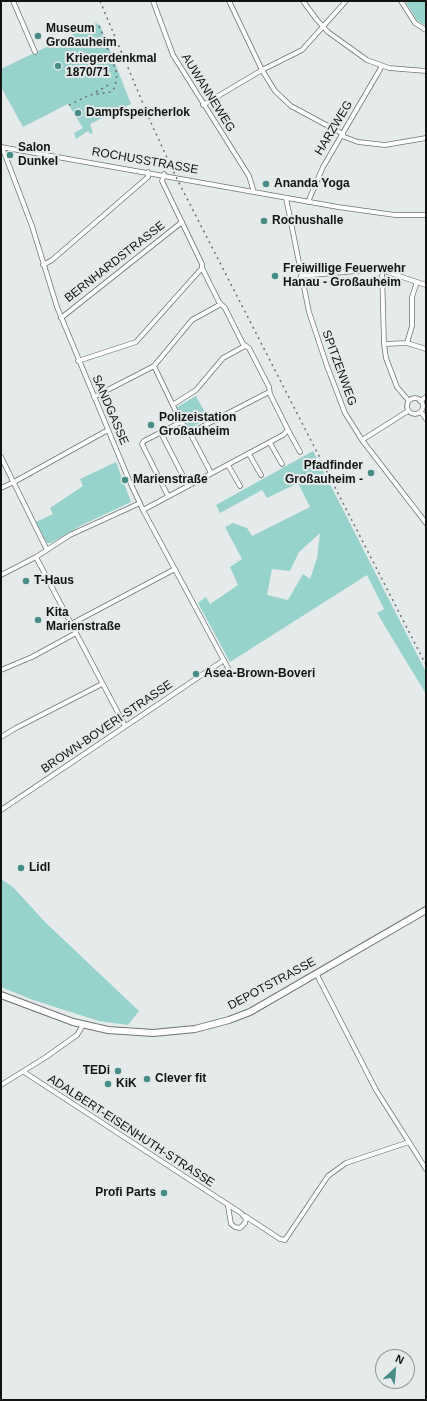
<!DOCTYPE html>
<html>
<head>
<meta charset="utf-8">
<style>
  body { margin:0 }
  #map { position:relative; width:427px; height:1401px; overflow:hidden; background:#e5ebea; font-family:Arial,sans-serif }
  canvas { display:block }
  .frame { position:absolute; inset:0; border:2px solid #121414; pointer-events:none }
  .north { position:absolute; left:375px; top:1349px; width:40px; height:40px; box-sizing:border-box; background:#e5ebea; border:1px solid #919594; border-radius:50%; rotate:26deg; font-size:11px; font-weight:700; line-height:16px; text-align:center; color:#121414 }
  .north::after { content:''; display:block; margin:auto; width:14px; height:18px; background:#478d87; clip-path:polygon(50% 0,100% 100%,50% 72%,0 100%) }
</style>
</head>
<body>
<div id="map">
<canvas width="427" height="1401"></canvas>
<div class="frame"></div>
<div class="north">N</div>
</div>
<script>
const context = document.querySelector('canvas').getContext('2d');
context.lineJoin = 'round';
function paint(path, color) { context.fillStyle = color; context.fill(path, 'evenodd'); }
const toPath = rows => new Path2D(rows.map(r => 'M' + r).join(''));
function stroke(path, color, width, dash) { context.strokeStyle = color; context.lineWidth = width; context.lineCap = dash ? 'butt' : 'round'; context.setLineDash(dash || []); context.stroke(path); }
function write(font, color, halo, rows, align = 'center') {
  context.font = font + ' Arial,sans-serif'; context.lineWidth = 4; context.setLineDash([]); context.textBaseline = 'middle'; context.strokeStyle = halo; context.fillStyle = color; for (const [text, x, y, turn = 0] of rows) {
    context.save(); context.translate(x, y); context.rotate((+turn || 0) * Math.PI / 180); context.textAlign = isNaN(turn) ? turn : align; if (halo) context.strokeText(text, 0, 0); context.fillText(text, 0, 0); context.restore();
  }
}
paint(toPath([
  [405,1,426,1,426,26,417,20],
  [96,23,100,25,131,104,90,124,93,133,90,134,88,131,76,139,74,133,83,128,68,104,23,127,1,87,1,69],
  [196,396,208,418,189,429,177,407],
  [313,451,426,672,426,694,377,613,384,609,367,575,230,662,198,603,206,597,210,604,238,585,230,567,242,559,225,527,233,523,247,528,252,536,310,507,298,483,267,498,262,490,220,513,216,505],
  [320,533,317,558,310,579,303,574,288,600,267,595,272,569,290,571,299,552],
  [116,462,131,502,82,525,51,543,47,543,36,522,53,514,50,508,83,486,80,479],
  [1,879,13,887,45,922,139,1011,128,1025,99,1021,33,1000,1,987]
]), '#97d2cc');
const street = toPath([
  [13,1,35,52],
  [153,1,173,55,249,176,254,192],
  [229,1,262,70,275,91,291,106,343,134],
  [303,1,317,20,328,32,367,60,389,68,426,71],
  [401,1,415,23,426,30],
  [203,105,262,70,302,50,346,1],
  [342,136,358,142,385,145,426,138],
  [1,147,338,207,395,215,426,215],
  [2,147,32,226,57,307,129,480,143,510,228,668],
  [286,198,309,312,327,366,345,413,362,440,426,523],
  [308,202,323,167,382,66],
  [43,265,52,260,148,177,148,172],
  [382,269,384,344,386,358,397,387,409,401],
  [301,276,378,269,426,285],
  [61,318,182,222],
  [407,343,412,326,412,297,417,282],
  [384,344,407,343,426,349],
  [78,361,136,342,202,268,202,264,162,181,164,174],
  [154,366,181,422,190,433,211,473],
  [94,397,154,366,192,320,221,304],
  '407 406a8 8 0 1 1 16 0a8 8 0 1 1-16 0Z',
  [420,401,426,397],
  [174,404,196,390,223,358,245,346],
  [421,412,426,419],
  [288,430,300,452],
  [161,433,188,486],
  [190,433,269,392],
  [362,440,408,411],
  [270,443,282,464],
  [249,454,261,475],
  [1,457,47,550],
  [228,465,240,486],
  [1,488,14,482,108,430],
  [168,496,142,444,144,441,181,422],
  [143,510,283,435,288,430,270,394,269,387,249,348,243,344,225,308,219,302,202,268],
  [36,557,125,726],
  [1,575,36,557,70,535,140,503],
  [71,624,175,569],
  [1,670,32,657,76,633],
  [1,737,16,728,102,684],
  [1,810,224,660],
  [316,973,376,1090,426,1169],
  [24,1072,241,1213,246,1219,245,1223,240,1228,235,1227,231,1224,228,1206],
  [1,1085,46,1057,77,1035,83,1025],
  [245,1216,280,1239,285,1240,328,1176,346,1163,409,1142]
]);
const secondary = toPath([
  [1,995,73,1022,108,1030,153,1033,195,1029,229,1020,250,1012,426,910]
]);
stroke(street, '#6e7473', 5.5);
stroke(secondary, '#6e7473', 8);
stroke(street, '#fff', 4);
stroke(secondary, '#fff', 6);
stroke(toPath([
  [100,1,152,125,176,177,426,665],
  [96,92,110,84],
  [69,105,90,95,111,92,115,87,117,74,109,51,103,42,103,35,99,26],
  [76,110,80,116]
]), '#696d6d', 1.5, [2, 4]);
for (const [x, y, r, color] of [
  [38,36,4,"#478d87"],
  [58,66,4,"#478d87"],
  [78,113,4,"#478d87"],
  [10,155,4,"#478d87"],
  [266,184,4,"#478d87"],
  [264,221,4,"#478d87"],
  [275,276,4,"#478d87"],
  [151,425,4,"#478d87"],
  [371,473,4,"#478d87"],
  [125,480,4,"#478d87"],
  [26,581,4,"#478d87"],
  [38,620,4,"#478d87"],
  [196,674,4,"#478d87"],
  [21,868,4,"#478d87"],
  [118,1071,4,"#478d87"],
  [147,1079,4,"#478d87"],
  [108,1084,4,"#478d87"],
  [164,1193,4,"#478d87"]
]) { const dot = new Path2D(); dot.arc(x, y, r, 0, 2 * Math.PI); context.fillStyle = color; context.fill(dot); stroke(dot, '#e5ebea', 1.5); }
write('bold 12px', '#121414', '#e5ebea', [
  ["Museum",46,29],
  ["Großauheim",46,43],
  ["Kriegerdenkmal",66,59],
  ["1870/71",66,73],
  ["Dampfspeicherlok",86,113],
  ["Salon",18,148],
  ["Dunkel",18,162],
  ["Ananda Yoga",274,184],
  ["Rochushalle",272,221],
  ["Freiwillige Feuerwehr",283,269],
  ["Hanau - Großauheim",283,283],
  ["Polizeistation",159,418],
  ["Großauheim",159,432],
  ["Pfadfinder",363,466,"right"],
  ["Großauheim -",363,480,"right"],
  ["Marienstraße",133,480],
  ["T-Haus",34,581],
  ["Kita",46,613],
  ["Marienstraße",46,627],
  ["Asea-Brown-Boveri",204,674],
  ["Lidl",29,868],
  ["TEDi",110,1071,"right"],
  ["Clever fit",155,1079],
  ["KiK",116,1084],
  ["Profi Parts",156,1193,"right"]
], 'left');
write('12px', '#121414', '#e5ebea', [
  ["AUWANNEWEG",208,93,58],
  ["HARZWEG",334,128,-59],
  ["ROCHUSSTRASSE",145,161,10],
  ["BERNHARDSTRASSE",115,262,-38],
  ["SPITZENWEG",339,368,70],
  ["SANDGASSE",110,410,67],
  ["BROWN-BOVERI-STRASSE",107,727,-34],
  ["DEPOTSTRASSE",272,984,-28],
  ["ADALBERT-EISENHUTH-STRASSE",131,1131,33]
]);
</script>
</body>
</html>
